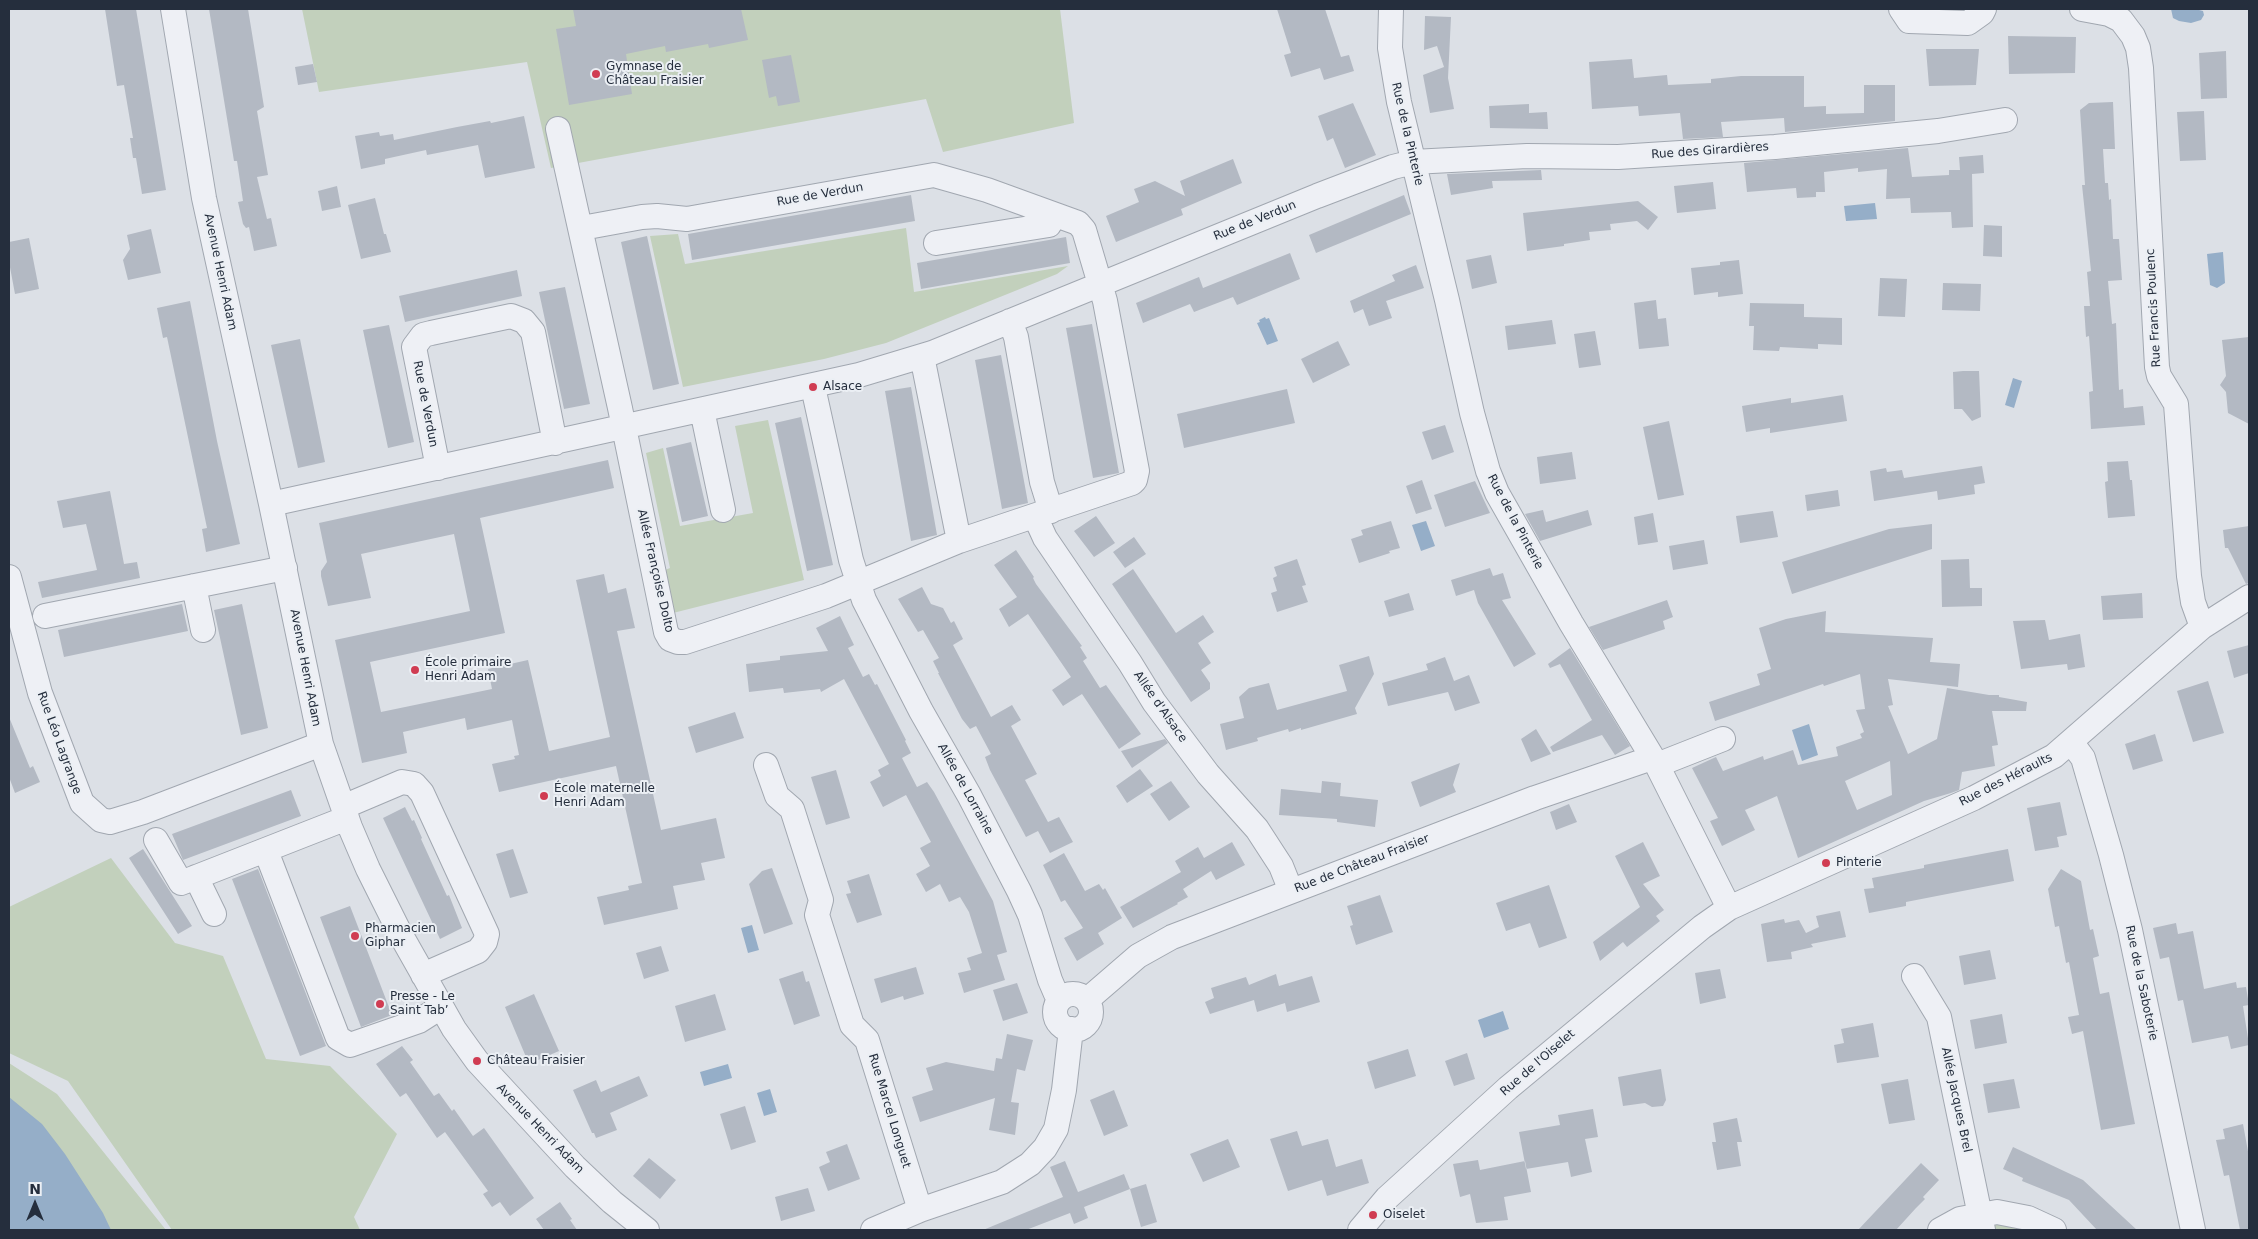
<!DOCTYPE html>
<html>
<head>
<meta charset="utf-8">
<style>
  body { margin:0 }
  #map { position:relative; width:2258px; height:1239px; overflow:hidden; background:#dce0e6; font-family:"DejaVu Sans",sans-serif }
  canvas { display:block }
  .frame { position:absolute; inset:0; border:10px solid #252e3d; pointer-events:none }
  .north { position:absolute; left:10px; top:1179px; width:50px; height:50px; -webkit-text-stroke:4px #ebeff4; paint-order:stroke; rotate:0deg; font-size:14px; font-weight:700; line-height:20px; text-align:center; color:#252e3d }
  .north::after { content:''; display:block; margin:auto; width:18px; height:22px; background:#252e3d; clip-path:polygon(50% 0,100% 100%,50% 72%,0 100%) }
</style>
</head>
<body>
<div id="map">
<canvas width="2258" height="1239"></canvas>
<div class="frame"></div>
<div class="north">N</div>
</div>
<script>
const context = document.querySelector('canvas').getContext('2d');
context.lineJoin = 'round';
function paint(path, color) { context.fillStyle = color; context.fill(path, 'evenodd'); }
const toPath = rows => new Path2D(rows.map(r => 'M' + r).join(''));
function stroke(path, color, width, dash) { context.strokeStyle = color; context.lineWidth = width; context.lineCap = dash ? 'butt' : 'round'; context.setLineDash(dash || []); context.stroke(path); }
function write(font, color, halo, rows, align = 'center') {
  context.font = font + ' "DejaVu Sans",sans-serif'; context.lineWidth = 4; context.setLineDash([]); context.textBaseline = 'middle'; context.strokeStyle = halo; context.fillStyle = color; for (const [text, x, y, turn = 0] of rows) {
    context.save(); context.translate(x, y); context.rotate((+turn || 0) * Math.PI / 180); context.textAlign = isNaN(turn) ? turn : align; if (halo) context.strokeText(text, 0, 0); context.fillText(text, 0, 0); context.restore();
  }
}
paint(toPath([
  [302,9,1060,9,1074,123,943,152,926,99,551,168,527,62,319,92],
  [906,228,914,292,1068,266,1057,274,886,343,824,359,683,387,650,236,678,234,685,264],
  [768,420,804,580,669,614,660,572,670,568,646,453,663,448,680,526,753,513,735,426],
  [111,858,175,943,223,956,266,1059,330,1066,397,1134,354,1217,360,1230,172,1230,68,1081,9,1053,9,907],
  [9,1063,57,1094,166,1230,9,1230],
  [1997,1223,2030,1230,1990,1230]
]), '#c2d0bc');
paint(toPath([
  [2171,9,2195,9,2203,11,2204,15,2201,20,2191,23,2179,21,2173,18],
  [1875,203,1877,219,1846,221,1844,206],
  [2223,252,2225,283,2217,288,2210,285,2207,254],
  [1265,317,1266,319,1269,318,1278,341,1267,345,1257,323,1260,322,1259,320],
  [2013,378,2022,381,2014,408,2005,405],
  [1426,521,1435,546,1421,551,1412,525],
  [1809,724,1818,755,1802,761,1792,730],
  [752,925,759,950,748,953,741,928],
  [1503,1011,1509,1029,1484,1038,1478,1020],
  [728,1064,732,1078,704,1086,700,1072],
  [770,1089,777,1112,764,1116,757,1093],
  [9,1097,42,1124,65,1154,103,1213,111,1230,9,1230]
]), '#95aec8');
paint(toPath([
  [105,9,136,9,166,190,142,194,136,158,133,158,130,138,133,138,124,85,117,86],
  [209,9,248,9,264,107,257,111,268,175,257,177,267,219,271,218,277,246,254,251,249,227,246,228,243,224,238,202,243,201,237,161,234,161],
  [573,9,741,9,748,40,709,48,708,44,666,52,665,46,626,54,632,94,569,105,556,29,576,26],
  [1277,9,1325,9,1341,57,1349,55,1354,71,1324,80,1320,68,1291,77,1284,55,1291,53],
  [1425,16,1451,17,1448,78,1454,109,1430,113,1423,75,1444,67,1437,46,1424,50],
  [2008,36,2076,37,2075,73,2009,74],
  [1926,49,1979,49,1976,85,1929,86],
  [2226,51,2227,98,2201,99,2199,53],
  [791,55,800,102,778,106,776,96,769,98,762,60],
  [1632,59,1634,78,1667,75,1668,85,1711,83,1711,79,1741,76,1804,76,1804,107,1826,106,1826,114,1864,113,1864,85,1895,85,1895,121,1785,132,1784,118,1721,122,1723,137,1683,139,1680,113,1639,116,1638,106,1592,109,1589,62],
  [313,64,317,82,298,85,295,67],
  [2113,102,2115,149,2103,149,2105,183,2108,183,2109,200,2111,199,2113,239,2119,239,2122,280,2108,281,2112,324,2116,323,2119,390,2123,389,2124,408,2143,406,2145,425,2091,429,2089,392,2093,391,2089,336,2086,337,2084,306,2090,306,2087,272,2091,271,2082,185,2085,185,2080,110,2089,103],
  [1353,103,1376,155,1345,168,1333,138,1327,141,1318,116],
  [1529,104,1529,113,1547,112,1548,129,1490,128,1489,106],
  [2204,111,2206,160,2180,161,2177,112],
  [524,116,535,168,485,178,478,145,427,155,426,150,385,159,385,164,361,169,355,136,379,132,380,136,393,134,394,140,457,127,490,121,491,123],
  [1908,148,1912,177,1949,175,1949,170,1960,170,1959,157,1983,155,1984,173,1972,174,1973,227,1952,228,1951,212,1911,213,1910,198,1886,199,1887,169,1858,172,1858,168,1824,172,1825,192,1816,192,1816,197,1797,198,1796,188,1747,192,1744,163],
  [1233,159,1242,183,1181,209,1183,215,1116,242,1106,216,1139,202,1134,189,1155,181,1185,196,1180,181],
  [1541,170,1542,180,1492,181,1493,188,1451,195,1447,174],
  [1713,182,1716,209,1677,213,1674,186],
  [337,186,341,207,322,211,318,191],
  [911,195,915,221,692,260,688,234],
  [1404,195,1411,214,1316,253,1309,235],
  [375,198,384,234,386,234,391,252,361,259,348,205],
  [1638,201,1658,217,1648,230,1637,221,1610,224,1611,230,1589,232,1590,240,1564,244,1564,246,1527,251,1523,213],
  [1984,225,2002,226,2002,257,1983,256],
  [151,229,161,273,128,280,123,260,130,249,127,235],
  [647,236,679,384,653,390,621,242],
  [1066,237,1070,263,921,289,917,263],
  [29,238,39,289,15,294,9,262,9,242],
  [1290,253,1300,279,1237,305,1233,297,1194,312,1190,304,1143,323,1136,303,1199,277,1203,288],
  [1491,255,1497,283,1472,289,1466,260],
  [1739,260,1743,294,1718,297,1718,292,1694,295,1691,268,1720,265,1720,262],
  [1416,265,1424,288,1386,301,1392,318,1369,326,1363,309,1354,313,1350,301,1395,281,1392,275],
  [517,270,522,296,405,322,399,296],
  [1880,278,1907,279,1905,317,1878,316],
  [1943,283,1981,284,1980,311,1942,310],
  [565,287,590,404,564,409,539,292],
  [1656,300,1658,319,1666,318,1669,346,1639,349,1634,303],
  [190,301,217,441,240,544,206,552,202,529,207,528,167,337,163,338,157,308],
  [1750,303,1804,304,1804,317,1842,318,1842,345,1818,344,1818,349,1780,347,1779,351,1753,350,1754,326,1749,326],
  [1552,320,1556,344,1508,350,1505,326],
  [1092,324,1119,473,1093,478,1066,328],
  [389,325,414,442,388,448,363,330],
  [1595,331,1601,365,1579,368,1574,334],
  [2249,337,2249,424,2228,413,2226,392,2220,385,2226,376,2222,340],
  [300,339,325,462,298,468,271,345],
  [1338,341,1350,365,1313,383,1301,359],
  [1001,355,1028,503,1002,509,975,360],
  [1963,371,1979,371,1981,417,1972,421,1962,409,1954,409,1953,372],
  [911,387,937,535,911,541,885,391],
  [1287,389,1295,423,1184,448,1177,414],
  [1843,395,1847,421,1770,433,1770,428,1746,432,1742,406,1791,398,1791,403],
  [801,417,833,565,807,571,775,423],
  [1669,421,1684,495,1658,500,1643,427],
  [1445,425,1454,452,1432,460,1422,432],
  [691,442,708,516,682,522,666,448],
  [1572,452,1576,479,1540,484,1537,457],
  [608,460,614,488,480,518,505,633,370,662,381,712,492,689,488,669,528,660,549,751,610,737,576,580,604,574,608,593,626,588,635,628,617,631,661,830,716,818,725,858,701,863,705,880,673,886,678,909,604,925,597,897,629,890,628,886,642,883,616,766,499,792,492,764,515,759,514,756,519,755,512,720,467,730,465,718,403,732,407,753,362,763,335,640,470,611,454,534,361,554,371,598,328,606,321,576,321,571,327,562,319,523],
  [2128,461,2130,480,2132,480,2135,516,2108,518,2105,482,2108,481,2107,462],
  [1982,466,1985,483,1974,485,1975,494,1938,500,1937,491,1874,501,1870,471,1886,468,1887,472,1902,470,1904,478],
  [1422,480,1432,509,1416,514,1406,486],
  [1475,481,1490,513,1445,527,1434,495],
  [1838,490,1840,506,1807,511,1805,495],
  [110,491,124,564,137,562,140,578,42,598,38,582,97,570,86,524,63,528,57,501],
  [1543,510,1546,522,1588,510,1592,525,1540,541,1525,514],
  [1773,511,1778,537,1740,543,1736,516],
  [1653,513,1658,542,1638,545,1634,517],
  [1096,516,1115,543,1094,557,1074,531],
  [1391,521,1400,548,1389,551,1390,553,1359,563,1351,539,1363,535,1361,530],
  [1932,524,1932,549,1792,594,1782,562,1889,529],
  [2249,526,2249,583,2246,584,2228,548,2225,548,2223,530],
  [1134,537,1146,554,1125,568,1113,552],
  [1704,540,1708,564,1673,570,1669,546],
  [1016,550,1034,577,1033,578,1036,584,1082,646,1080,647,1087,658,1083,661,1100,688,1106,685,1141,734,1119,749,1082,694,1063,706,1052,690,1071,677,1028,614,1009,627,999,609,1017,597,994,565],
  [1297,559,1306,585,1302,586,1308,602,1277,612,1271,593,1277,591,1273,578,1277,576,1274,567],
  [1969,559,1970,588,1982,588,1982,606,1942,607,1941,560],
  [1490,568,1493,576,1503,573,1511,598,1502,600,1536,654,1514,667,1478,603,1474,590,1456,596,1451,580],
  [1133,569,1176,633,1203,615,1214,632,1198,643,1211,663,1201,670,1210,683,1210,689,1191,702,1112,584],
  [922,587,931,604,943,608,951,623,954,621,963,639,953,645,991,717,1012,705,1021,720,1011,726,1037,774,1025,780,1048,822,1059,817,1073,842,1050,853,1038,831,1026,837,990,770,985,757,991,754,976,726,970,729,962,719,938,673,939,673,933,661,939,658,923,630,918,632,898,599],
  [1409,593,1414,610,1389,617,1384,601],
  [2142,593,2143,618,2103,620,2101,596],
  [1667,600,1673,617,1663,621,1665,629,1603,650,1589,627],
  [182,604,188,631,64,657,58,630],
  [242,604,268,728,241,735,214,610],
  [1826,611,1825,632,1933,638,1930,662,1960,664,1958,687,1888,679,1893,705,1888,706,1908,754,1937,739,1947,688,1989,695,1999,695,1999,697,2027,702,2026,711,1992,711,1998,745,1992,746,1995,766,1962,772,1959,790,1951,793,1924,801,1798,858,1777,796,1745,810,1755,830,1722,846,1710,821,1718,818,1692,768,1716,757,1723,771,1763,756,1764,760,1793,750,1798,765,1838,756,1836,747,1862,738,1860,734,1864,732,1856,710,1865,709,1860,674,1824,686,1823,684,1715,721,1709,702,1760,685,1757,674,1771,669,1759,628,1786,619],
  [1890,761,1892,795,1857,810,1845,781],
  [840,616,854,645,848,648,863,677,869,674,875,685,877,684,906,740,905,741,911,753,902,758,917,787,927,782,934,792,993,901,1007,952,997,955,1005,980,964,993,958,973,971,970,967,958,982,953,969,912,960,897,949,902,940,884,926,892,916,874,930,866,920,848,931,842,906,795,883,807,870,782,881,776,878,770,889,764,844,679,821,692,820,689,784,693,783,688,749,692,746,664,780,660,780,656,828,651,816,628],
  [2045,620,2049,640,2080,634,2085,667,2068,670,2067,664,2021,669,2013,621],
  [2249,645,2249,673,2234,678,2227,651],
  [1570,648,1630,746,1615,755,1602,735,1553,752,1550,747,1592,720,1560,664,1550,668,1548,664],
  [1369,656,1374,674,1355,708,1357,714,1301,730,1301,728,1289,732,1288,729,1257,738,1258,741,1226,750,1220,724,1244,718,1239,697,1249,688,1269,683,1277,710,1347,691,1339,665],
  [1445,657,1454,681,1469,675,1480,703,1455,711,1448,692,1388,706,1382,683,1428,670,1426,664],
  [2208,681,2224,733,2193,742,2177,691],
  [735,712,744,738,696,753,688,727],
  [9,717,30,768,33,766,40,782,15,793,9,777],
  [1536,729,1551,754,1531,762,1521,739],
  [2155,734,2163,761,2133,770,2125,744],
  [1165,739,1168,743,1132,768,1121,751],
  [1460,763,1453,785,1456,792,1420,807,1411,782],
  [1140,769,1153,786,1127,803,1116,786],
  [836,770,850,818,826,825,811,777],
  [1171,781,1190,807,1169,821,1150,794],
  [1322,781,1341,783,1340,796,1378,800,1375,827,1337,822,1337,819,1279,815,1281,789,1321,793],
  [291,790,301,816,183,860,172,834],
  [2060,802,2067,835,2057,837,2059,847,2035,851,2027,808],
  [1569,804,1577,822,1556,830,1550,812],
  [405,807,412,821,414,820,422,838,421,839,447,896,449,895,462,928,440,939,383,818],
  [1232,842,1245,865,1216,880,1211,871,1183,889,1188,897,1177,903,1178,904,1133,928,1120,907,1181,872,1175,861,1198,847,1204,858],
  [1643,842,1660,876,1643,884,1664,910,1656,916,1660,921,1627,947,1623,942,1600,961,1593,942,1640,907,1615,856],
  [143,849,192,926,178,934,129,858],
  [513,849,528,893,510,898,496,854],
  [2008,849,2014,881,1906,902,1906,906,1869,913,1864,889,1874,888,1872,878,1924,868,1924,865],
  [1064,853,1085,891,1099,884,1103,890,1105,888,1122,918,1098,933,1104,944,1077,961,1064,938,1083,928,1065,900,1061,902,1043,865],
  [772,868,793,924,764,934,749,884,762,871],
  [258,869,326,1046,300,1056,232,879],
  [2061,869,2081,881,2090,930,2093,929,2099,956,2093,958,2100,994,2109,992,2135,1124,2101,1130,2083,1031,2072,1034,2068,1017,2079,1015,2069,962,2066,963,2059,926,2055,927,2048,889],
  [869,874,882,915,857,923,846,894,851,893,847,881],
  [1549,885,1567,938,1539,948,1530,923,1506,931,1496,903],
  [1380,895,1393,932,1356,945,1350,926,1353,925,1347,906],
  [350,906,392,1015,361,1027,320,917],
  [1840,911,1846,937,1811,944,1813,947,1791,952,1792,959,1767,962,1761,924,1784,919,1785,923,1799,920,1806,933,1819,927,1816,916],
  [2176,923,2178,934,2193,931,2204,989,2236,982,2237,988,2246,987,2249,1005,2243,1006,2249,1045,2231,1049,2228,1036,2192,1043,2183,1000,2178,1001,2169,957,2160,959,2153,928],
  [661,946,669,971,644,979,636,953],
  [1990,950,1996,979,1964,985,1959,956],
  [916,967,924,994,904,1000,903,996,881,1003,874,979],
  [1720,969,1726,998,1700,1004,1695,973],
  [803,971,806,982,809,981,820,1016,794,1025,779,979],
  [1276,974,1279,986,1312,976,1320,1002,1287,1012,1285,1003,1257,1012,1254,1000,1210,1014,1205,1002,1214,998,1211,988,1246,977,1249,985],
  [1017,983,1028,1013,1003,1021,993,990],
  [534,994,559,1051,529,1064,505,1007],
  [715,994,726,1030,685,1042,675,1006],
  [2002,1014,2007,1043,1975,1049,1970,1020],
  [1873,1023,1879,1057,1837,1063,1834,1045,1844,1043,1841,1029],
  [1007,1034,1033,1040,1025,1071,1017,1069,1011,1102,1019,1103,1015,1135,989,1130,995,1098,920,1122,912,1097,933,1090,926,1068,946,1062,994,1071,996,1058,1002,1059],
  [402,1046,413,1060,410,1062,434,1096,439,1093,452,1111,454,1109,473,1136,484,1128,534,1198,510,1216,500,1202,492,1207,483,1194,488,1191,445,1132,437,1138,406,1093,400,1097,376,1064],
  [1408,1049,1416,1076,1375,1089,1367,1062],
  [1467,1053,1475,1079,1454,1086,1445,1061],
  [1661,1069,1666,1100,1663,1106,1652,1107,1645,1103,1623,1106,1618,1077],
  [639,1076,648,1096,610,1113,617,1130,596,1138,594,1133,592,1133,573,1090,596,1080,601,1092],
  [1908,1079,1915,1120,1889,1124,1881,1084],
  [2014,1079,2020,1108,1988,1113,1983,1084],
  [1114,1090,1128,1126,1104,1136,1090,1100],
  [745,1106,756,1142,731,1150,720,1114],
  [1593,1109,1598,1137,1585,1139,1592,1172,1571,1177,1568,1162,1526,1169,1519,1132,1560,1125,1558,1115],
  [1737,1118,1742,1142,1737,1142,1741,1166,1717,1170,1712,1142,1716,1142,1713,1123],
  [2243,1124,2249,1157,2249,1230,2240,1230,2229,1175,2224,1176,2216,1140,2225,1139,2223,1129],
  [1297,1131,1302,1146,1328,1139,1336,1167,1362,1159,1369,1183,1327,1196,1322,1180,1288,1191,1270,1139],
  [1228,1139,1240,1167,1203,1182,1190,1154],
  [847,1144,860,1179,828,1191,819,1167,830,1162,826,1152],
  [2013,1147,2083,1180,2137,1230,2097,1230,2069,1200,2022,1181,2023,1178,2003,1169],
  [649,1158,676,1180,660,1199,633,1176],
  [1478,1160,1480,1170,1525,1161,1531,1192,1504,1197,1508,1220,1476,1223,1470,1194,1460,1197,1453,1164],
  [1065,1161,1078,1192,1124,1174,1130,1189,1146,1184,1157,1222,1141,1227,1130,1189,1084,1207,1088,1218,1074,1224,1070,1213,1026,1230,983,1230,1063,1197,1050,1167],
  [1921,1163,1939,1180,1923,1197,1925,1199,1916,1208,1896,1230,1858,1230],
  [808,1188,815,1211,781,1221,775,1197],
  [560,1202,572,1219,570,1220,577,1230,544,1230,536,1219]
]), '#b3b9c3');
const street = toPath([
  [173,9,204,198,271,504,321,744,350,827,368,869,402,937,454,1029,477,1061,575,1167,612,1202,647,1230],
  [1391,9,1390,48,1399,102,1447,300,1472,413,1488,471,1497,493,1571,623,1657,765,1729,908],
  [1901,9,1909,21,1968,23,1982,13,1984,9],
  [2082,9,2109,14,2121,20,2133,36,2138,48,2141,68,2157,367,2159,376,2176,404,2189,576,2193,602,2202,627],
  [558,129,620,408,666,632,670,639,678,642,685,642,826,596,959,541,1132,483,1135,480,1137,471,1105,301,1084,230,1078,223,987,190,934,175,687,219,657,216,642,217,582,228],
  [936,243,1049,225,1054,215],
  [1010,321,1016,337,1042,482,1051,511],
  [922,356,959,541],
  [813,387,851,560,864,600,921,711,969,795,1019,891,1030,915,1050,980,1056,994,1062,998],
  [702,410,723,510],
  [438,468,414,347,423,335,431,333,511,316,524,321,533,332,555,443],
  [271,504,859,375,932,353,1317,196,1393,167,1413,162,1527,156,1618,157,1775,147,1938,131,2005,120],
  [1035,516,1045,538,1130,663,1154,702,1208,774,1257,829,1281,866,1291,891],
  [9,577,40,693,82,803,101,820,110,822,143,812,321,744],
  [194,586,203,630],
  [45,616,285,568],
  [2071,742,2083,758,2111,855,2130,930,2193,1230],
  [766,765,777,796,792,809,821,900,817,915,852,1025,867,1040,920,1210],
  [1657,765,1723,739],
  [343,807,402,782,414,784,422,793,487,934,485,942,478,951,423,975],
  [156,840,181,883,347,818],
  [266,851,338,1038,350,1045,419,1021,441,1007],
  [196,877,214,914],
  [1914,976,1939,1017,1983,1230],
  '1055 1012a18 18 0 1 1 36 0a18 18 0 1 1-36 0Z',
  [1087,1000,1138,956,1172,937,1535,798,1652,758],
  [873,1230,920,1210,1002,1182,1030,1164,1045,1148,1056,1129,1064,1090,1071,1029],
  [1360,1230,1387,1198,1508,1088,1702,927,1729,908,1974,798,2054,756,2202,627,2249,597],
  [1940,1230,1960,1219,1997,1212,2028,1218,2054,1230]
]);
stroke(street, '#a1a7b0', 26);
stroke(street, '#eef0f5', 24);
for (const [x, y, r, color] of [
  [596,74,5,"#d03c52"],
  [813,387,5,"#d03c52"],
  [415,670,5,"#d03c52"],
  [544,796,5,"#d03c52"],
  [1826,863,5,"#d03c52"],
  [355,936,5,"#d03c52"],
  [380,1004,5,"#d03c52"],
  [477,1061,5,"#d03c52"],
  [1373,1215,5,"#d03c52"]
]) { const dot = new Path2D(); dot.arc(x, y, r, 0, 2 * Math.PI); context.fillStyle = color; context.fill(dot); stroke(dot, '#ebeff4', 2); }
write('12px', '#252e3d', '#ebeff4', [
  ["Gymnase de",606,67],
  ["Château Fraisier",606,81],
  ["Alsace",823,387],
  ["École primaire",425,663],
  ["Henri Adam",425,677],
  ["École maternelle",554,789],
  ["Henri Adam",554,803],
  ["Pinterie",1836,863],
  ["Pharmacien",365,929],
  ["Giphar",365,943],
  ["Presse - Le",390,997],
  ["Saint Tab’",390,1011],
  ["Château Fraisier",487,1061],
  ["Oiselet",1383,1215]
], 'left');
write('12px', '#252e3d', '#ebeff4', [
  ["Rue de la Pinterie",1407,134,77],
  ["Rue des Girardières",1710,151,-4],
  ["Rue de Verdun",820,195,-10],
  ["Rue de Verdun",1255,221,-22],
  ["Avenue Henri Adam",220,272,78],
  ["Rue Francis Poulenc",2154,308,-93],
  ["Rue de Verdun",425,404,79],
  ["Rue de la Pinterie",1515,522,62],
  ["Allée Françoise Dolto",655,571,77],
  ["Avenue Henri Adam",305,668,79],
  ["Allée d'Alsace",1160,707,55],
  ["Rue Léo Lagrange",59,743,70],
  ["Rue des Héraults",2006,780,-27],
  ["Allée de Lorraine",965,789,61],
  ["Rue de Château Fraisier",1362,864,-21],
  ["Rue de la Saboterie",2141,983,78],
  ["Rue de l'Oiselet",1538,1063,-41],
  ["Allée Jacques Brel",1956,1100,78],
  ["Rue Marcel Longuet",889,1111,73],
  ["Avenue Henri Adam",540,1129,46]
]);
</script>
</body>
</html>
